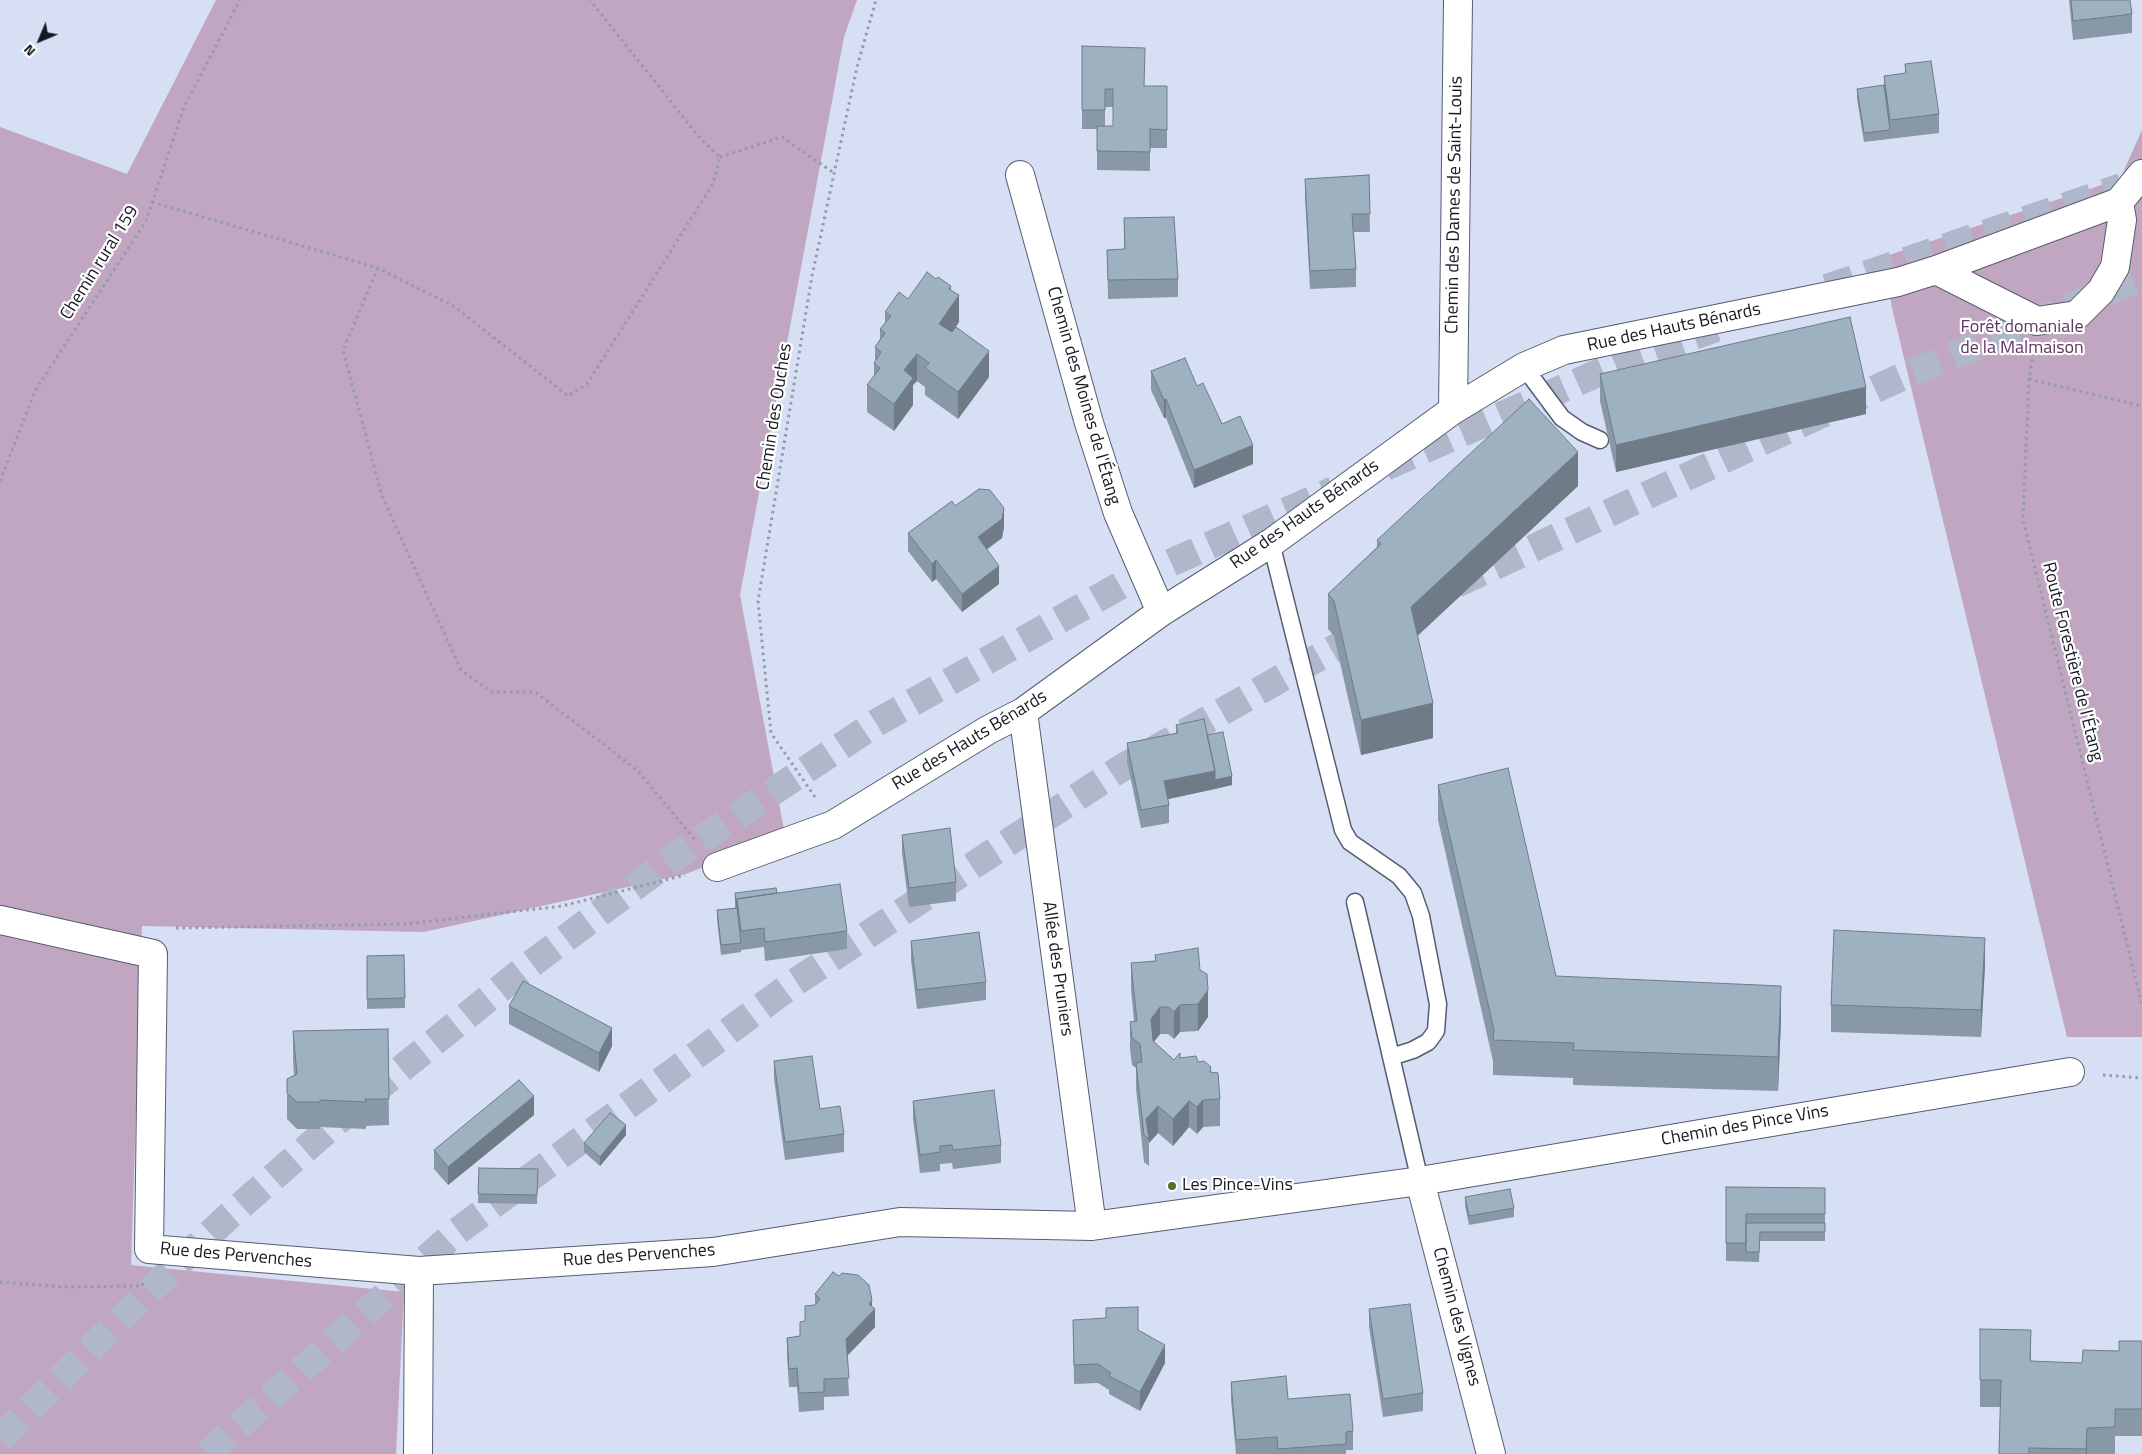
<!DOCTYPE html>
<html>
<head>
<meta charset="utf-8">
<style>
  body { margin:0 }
  #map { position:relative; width:2142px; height:1454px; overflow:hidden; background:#d7dff5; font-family:"Titillium Web",sans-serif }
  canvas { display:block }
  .north { position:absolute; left:15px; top:15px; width:50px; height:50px; -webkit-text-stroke:4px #fff; paint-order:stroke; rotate:225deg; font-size:14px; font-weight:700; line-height:20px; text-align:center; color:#161920 }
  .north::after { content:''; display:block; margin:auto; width:18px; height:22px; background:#161920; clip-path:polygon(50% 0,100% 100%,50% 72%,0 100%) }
</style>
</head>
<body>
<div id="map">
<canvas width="2142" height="1454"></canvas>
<div class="north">N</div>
</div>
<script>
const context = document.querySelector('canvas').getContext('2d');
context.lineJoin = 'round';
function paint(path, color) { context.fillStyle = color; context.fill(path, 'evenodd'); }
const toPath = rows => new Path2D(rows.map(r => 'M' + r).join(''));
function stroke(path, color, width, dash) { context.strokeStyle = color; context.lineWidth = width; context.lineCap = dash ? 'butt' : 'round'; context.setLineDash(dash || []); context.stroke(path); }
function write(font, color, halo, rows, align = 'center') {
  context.font = font + ' "Titillium Web",sans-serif'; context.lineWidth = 4.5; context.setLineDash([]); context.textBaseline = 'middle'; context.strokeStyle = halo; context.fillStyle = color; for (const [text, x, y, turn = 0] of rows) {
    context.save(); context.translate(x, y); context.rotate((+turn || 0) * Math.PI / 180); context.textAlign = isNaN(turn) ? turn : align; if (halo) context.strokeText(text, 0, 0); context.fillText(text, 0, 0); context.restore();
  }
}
paint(toPath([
  [216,0,857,0,844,37,740,595,785,835,686,874,424,932,142,926,131,1265,404,1292,396,1454,0,1454,0,127,127,174],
  [2142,130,2142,1037,2067,1037,1892,308,1883,257,2120,179]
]), '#c0a6c0');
stroke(toPath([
  [1827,288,2122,187],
  [1385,467,1632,358,1716,328],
  [1456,584,1895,380,2142,277],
  [0,1439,148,1292,230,1215,348,1112,527,967,679,854,876,723,1123,584,1334,490],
  [207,1454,455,1233,794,983,1120,769,1369,629]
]), '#b0b7ca', 28, [28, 14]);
const lane = toPath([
  [1524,367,1562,418,1582,432,1600,440],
  [1271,543,1343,830,1350,842,1399,876,1413,893,1421,916,1438,1004,1436,1031,1428,1042,1413,1050,1391,1057],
  [1355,902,1420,1181]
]);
const street = toPath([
  [1020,175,1089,423,1118,513,1161,612],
  [2119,202,2122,220,2115,267,2101,291,2077,315,2037,321,1936,270,2119,202,2142,174],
  [1453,410,1458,0],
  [1023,712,1092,1226],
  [717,867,833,825,988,730,1023,712,1161,612,1271,543,1453,410,1524,367,1564,350,1898,282,1936,270],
  [0,920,153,954,149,1249,419,1271,713,1252,900,1222,1092,1226,1420,1181,2070,1072],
  [1420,1181,1491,1454],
  [418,1454,419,1271]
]);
stroke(lane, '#575d70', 19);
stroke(street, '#575d70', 30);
stroke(toPath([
  [720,157,782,137,834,173],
  [152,202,378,268,455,307,568,396,587,384,713,184,720,157,699,137,590,0],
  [378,268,343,350,382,496,461,670,491,692,535,692,637,770,696,841],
  [2033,353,2029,379,2023,519,2142,1005],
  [2029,379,2142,406],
  [0,481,35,391,146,221,184,107,240,0],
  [815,797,771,733,758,601,812,276,857,67,876,0],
  [176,928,406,924,562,906,685,875],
  [2103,1075,2142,1078],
  [0,1282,65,1287,135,1286,142,1286,144,1281]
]), '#939aaa', 3, [2.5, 4]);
stroke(lane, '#fff', 16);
stroke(street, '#fff', 28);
paint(toPath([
  [2069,0,2130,0,2132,14,2132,33,2073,40],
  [1082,46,1145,86,1167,86,1167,148,1150,148,1150,171,1097,170,1097,129,1082,129],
  [1105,107,1113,107,1113,126,1105,126],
  [1905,64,1939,114,1939,133,1864,142,1857,99,1857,89,1884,85,1884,76,1905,74],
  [1369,175,1370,232,1354,232,1356,269,1356,287,1310,289,1305,197,1305,179],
  [1124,218,1178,279,1178,297,1108,299,1107,250,1124,249],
  [936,279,951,290,959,322,956,327,989,377,958,419,925,395,925,387,917,381,913,385,913,405,894,431,867,412,867,385,874,376,874,363,875,361,875,347,880,339,880,329,885,323,885,312,908,299],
  [1151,371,1197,386,1222,424,1253,464,1194,488,1166,418,1164,418,1151,390],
  [1600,374,1866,414,1616,472,1600,401],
  [1578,486,1417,636,1433,738,1361,755,1334,636,1328,629,1328,594,1377,547,1377,540],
  [955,506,1004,527,1002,538,987,549,999,584,962,612,936,579,932,582,908,551,908,533],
  [1176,725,1207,735,1232,785,1168,799,1169,805,1169,823,1141,828,1127,761,1127,743,1176,733],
  [1438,785,1556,976,1781,1020,1778,1091,1573,1085,1573,1078,1493,1075,1493,1061,1438,820],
  [902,835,956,882,956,901,909,907,902,853],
  [735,893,777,893,847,931,847,949,765,961,764,947,741,950,741,952,721,955,717,920,717,910,735,908],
  [911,941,986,982,986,1000,917,1009,911,960],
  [404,955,405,1008,367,1009,367,956],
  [1155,955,1200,970,1208,1017,1198,1031,1180,1032,1174,1039,1168,1034,1160,1034,1154,1042,1174,1060,1180,1058,1198,1062,1211,1072,1220,1099,1220,1126,1203,1127,1197,1134,1189,1127,1173,1146,1158,1133,1149,1143,1149,1166,1144,1162,1136,1089,1136,1068,1132,1065,1130,1049,1130,1022,1134,1021,1131,990,1131,963,1155,961],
  [1985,965,1981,1037,1831,1032,1831,1005],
  [509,1006,612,1046,599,1072,509,1024],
  [388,1029,389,1125,366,1126,366,1129,320,1127,320,1129,297,1129,287,1119,287,1079,294,1075,293,1058,293,1031],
  [774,1061,844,1134,844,1152,785,1160,774,1079],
  [913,1101,1001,1145,1001,1163,953,1169,952,1163,940,1164,940,1171,920,1173,913,1119],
  [534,1115,448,1185,434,1169,434,1150],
  [626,1135,600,1166,584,1152,584,1143],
  [479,1168,538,1169,537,1204,478,1203],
  [1726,1187,1825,1188,1825,1241,1760,1241,1759,1262,1726,1261],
  [1465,1197,1514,1208,1514,1217,1469,1225,1465,1206],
  [815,1294,872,1307,875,1327,847,1356,849,1396,824,1397,824,1410,799,1412,797,1387,789,1387,787,1356,787,1338,800,1336,805,1322,805,1306,815,1305],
  [1369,1309,1423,1393,1423,1411,1383,1417,1369,1327],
  [1073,1320,1138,1330,1165,1363,1140,1411,1109,1394,1109,1390,1098,1383,1074,1384],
  [1980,1329,2031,1361,2082,1363,2119,1351,2142,1341,2142,1436,2115,1436,2115,1454,1999,1454,2001,1407,1980,1407],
  [1231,1382,1288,1399,1353,1431,1353,1450,1346,1450,1346,1454,1236,1454,1231,1400]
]), '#8898a6');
paint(toPath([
  [951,286,951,307,959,295,959,322,939,351,939,324,949,289],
  [989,351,989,377,958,419,958,392],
  [917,354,917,381,913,385,913,405,894,431,894,404,904,370],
  [1866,387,1866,414,1616,472,1616,445],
  [1166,399,1166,418,1164,418,1164,400],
  [1253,445,1253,464,1194,488,1194,470],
  [1578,452,1578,486,1411,642,1411,607],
  [1004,508,1004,527,1002,538,978,556,978,537],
  [936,560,936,579,932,582,932,564],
  [999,566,999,584,962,612,962,594],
  [1433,703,1433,738,1361,755,1361,720],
  [1215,771,1215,789,1164,800,1164,781],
  [1232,776,1232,785,1215,789,1215,780],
  [1985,938,1985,965,1981,1037,1981,1010],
  [1781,986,1781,1020,1778,1091,1778,1057],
  [1208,990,1208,1017,1198,1031,1198,1004],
  [1180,1005,1180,1032,1174,1039,1174,1012],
  [1160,1007,1160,1034,1151,1045,1151,1019],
  [612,1028,612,1046,599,1072,599,1053],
  [534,1096,534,1115,448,1185,448,1167],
  [1203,1100,1203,1127,1197,1134,1197,1107],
  [1189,1101,1189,1127,1173,1146,1173,1119],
  [1158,1106,1158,1133,1149,1143,1146,1119],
  [626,1125,626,1135,600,1166,600,1157],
  [872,1300,872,1311,875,1309,875,1327,846,1357,846,1339,869,1304],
  [2031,1330,2031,1357,2030,1388,2030,1361],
  [1165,1345,1165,1363,1140,1411,1140,1392],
  [2087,1428,2087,1454,2086,1454,2086,1449]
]), '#6f7c87');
const building = toPath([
  [2071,0,2130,0,2132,14,2073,21,2071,0],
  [1082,46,1145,48,1144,86,1167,86,1167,130,1150,129,1150,152,1097,151,1097,126,1113,126,1113,89,1105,89,1105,110,1082,110,1082,46],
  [1931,61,1939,114,1890,120,1884,76,1906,73,1905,64,1931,61],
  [1884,85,1890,130,1864,133,1857,89,1884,85],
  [1369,175,1370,214,1352,214,1356,269,1310,271,1305,179,1369,175],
  [1174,217,1178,279,1108,280,1107,250,1125,249,1124,218,1174,217],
  [927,272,936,279,938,277,951,286,949,289,959,295,939,324,952,332,956,327,989,351,958,392,925,368,929,363,917,354,904,370,913,378,894,404,867,385,880,368,874,363,881,352,875,347,885,333,880,329,891,316,885,312,899,292,908,299,927,272],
  [1850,317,1866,387,1616,445,1600,374,1850,317],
  [1185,358,1197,386,1203,383,1222,424,1240,416,1253,445,1194,470,1166,399,1164,400,1151,371,1185,358],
  [1529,399,1578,452,1411,607,1433,703,1361,720,1334,601,1328,594,1381,544,1377,540,1529,399],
  [979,489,990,490,1004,508,1002,519,978,537,999,566,962,594,936,560,932,564,908,533,952,501,955,506,979,489],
  [1204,719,1215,771,1164,781,1169,805,1141,810,1127,743,1178,733,1176,725,1204,719],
  [1223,732,1232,776,1215,780,1215,771,1207,735,1223,732],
  [1508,768,1556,976,1781,986,1778,1057,1573,1050,1574,1043,1493,1040,1494,1030,1438,785,1508,768],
  [950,828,956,882,909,888,902,835,950,828],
  [840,884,847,931,765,942,764,928,741,931,737,899,840,884],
  [776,888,777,893,737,899,737,908,735,893,776,888],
  [737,908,741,943,721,945,717,910,737,908],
  [1834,930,1985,938,1981,1010,1831,1005,1834,930],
  [979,932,986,982,917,990,911,941,979,932],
  [1198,948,1200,970,1207,974,1208,990,1198,1004,1180,1005,1174,1012,1168,1007,1160,1007,1151,1019,1153,1041,1174,1060,1180,1053,1180,1058,1196,1056,1198,1062,1204,1061,1211,1067,1210,1072,1218,1073,1220,1099,1203,1100,1197,1107,1189,1101,1173,1119,1158,1106,1146,1119,1149,1139,1144,1135,1136,1063,1142,1062,1140,1044,1132,1038,1130,1022,1137,1021,1131,963,1156,961,1155,955,1198,948],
  [404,955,405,998,367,999,367,956,404,955],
  [523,981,612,1028,599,1053,509,1006,523,981],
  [388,1029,389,1099,365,1099,366,1102,320,1100,320,1102,297,1102,287,1093,287,1079,297,1074,293,1031,388,1029],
  [812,1056,820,1109,840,1106,844,1134,785,1142,774,1061,812,1056],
  [519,1080,534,1096,448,1167,434,1150,519,1080],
  [994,1090,1001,1145,953,1150,952,1145,940,1146,940,1152,920,1155,913,1101,994,1090],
  [610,1113,626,1125,600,1157,584,1143,610,1113],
  [479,1168,538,1169,537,1195,478,1194,479,1168],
  [1726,1187,1825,1188,1825,1214,1746,1214,1746,1243,1726,1243,1726,1187],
  [1510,1189,1514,1208,1469,1216,1465,1197,1510,1189],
  [1746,1223,1825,1223,1825,1232,1760,1232,1759,1252,1746,1252,1746,1223],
  [833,1272,839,1276,842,1273,858,1275,869,1285,872,1300,869,1304,875,1309,846,1339,849,1378,824,1379,824,1392,799,1393,797,1368,789,1369,787,1338,800,1336,800,1322,805,1321,805,1306,815,1305,820,1299,815,1294,833,1272],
  [1410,1304,1423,1393,1383,1399,1369,1309,1410,1304],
  [1138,1307,1138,1330,1165,1345,1140,1392,1109,1376,1111,1373,1098,1364,1074,1365,1073,1320,1106,1318,1106,1308,1138,1307],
  [1980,1329,2031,1330,2030,1361,2082,1363,2083,1350,2119,1351,2119,1341,2142,1341,2142,1409,2115,1409,2115,1427,2087,1428,2086,1449,2029,1448,2029,1454,1999,1454,2001,1380,1980,1380,1980,1329],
  [1286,1376,1288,1399,1350,1394,1353,1431,1346,1432,1346,1444,1278,1449,1277,1437,1236,1440,1231,1382,1286,1376]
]);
paint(building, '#9eb1c1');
stroke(building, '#6f7c87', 1);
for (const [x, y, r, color] of [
  [1172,1186,5,"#4e722a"]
]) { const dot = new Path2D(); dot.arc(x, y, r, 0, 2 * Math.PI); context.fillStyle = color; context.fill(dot); stroke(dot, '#fff', 2); }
write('18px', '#161920', '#fff', [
  ["Chemin des Dames de Saint-Louis",1455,205,-89],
  ["Chemin rural 159",100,263,-58],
  ["Rue des Hauts Bénards",1674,328,-12],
  ["Chemin des Moines de l'Étang",1083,396,74],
  ["Chemin des Ouches",775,417,-81],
  ["Rue des Hauts Bénards",1305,515,-35],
  ["Route Forestière de l'Étang",2072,662,76],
  ["Rue des Hauts Bénards",970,741,-31],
  ["Allée des Pruniers",1057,969,82],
  ["Chemin des Pince Vins",1745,1126,-10],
  ["Rue des Pervenches",236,1256,5],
  ["Rue des Pervenches",639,1256,-4],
  ["Chemin des Vignes",1456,1317,75]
]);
write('18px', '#5f3561', '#fff', [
  ["Forêt domaniale",2022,328],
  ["de la Malmaison",2022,349]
]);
write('18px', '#161920', '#fff', [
  ["Les Pince-Vins",1182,1186]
], 'left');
</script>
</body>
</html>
